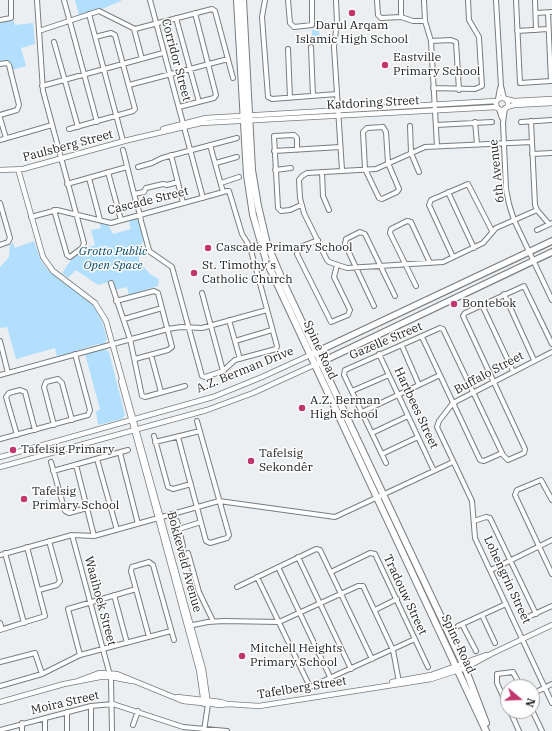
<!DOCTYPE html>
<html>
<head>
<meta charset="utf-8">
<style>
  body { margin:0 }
  #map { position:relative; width:552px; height:731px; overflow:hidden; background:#ebeff1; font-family:"IBM Plex Serif",serif }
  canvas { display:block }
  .north { position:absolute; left:500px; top:679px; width:40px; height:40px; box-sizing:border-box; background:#fff; border:1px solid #a7a7a7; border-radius:50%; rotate:109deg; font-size:11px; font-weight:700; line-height:16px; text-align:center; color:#222324 }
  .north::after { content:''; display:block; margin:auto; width:14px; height:18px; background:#c1366e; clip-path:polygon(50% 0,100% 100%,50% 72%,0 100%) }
</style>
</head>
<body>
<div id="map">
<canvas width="552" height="731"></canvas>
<div class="north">N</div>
</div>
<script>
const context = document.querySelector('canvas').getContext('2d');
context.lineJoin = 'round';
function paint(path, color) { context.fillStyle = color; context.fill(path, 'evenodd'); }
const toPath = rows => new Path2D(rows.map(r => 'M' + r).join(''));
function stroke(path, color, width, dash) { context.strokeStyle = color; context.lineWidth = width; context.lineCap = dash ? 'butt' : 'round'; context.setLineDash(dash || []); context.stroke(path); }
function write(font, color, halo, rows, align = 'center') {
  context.font = font + ' "IBM Plex Serif",serif'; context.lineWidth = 3; context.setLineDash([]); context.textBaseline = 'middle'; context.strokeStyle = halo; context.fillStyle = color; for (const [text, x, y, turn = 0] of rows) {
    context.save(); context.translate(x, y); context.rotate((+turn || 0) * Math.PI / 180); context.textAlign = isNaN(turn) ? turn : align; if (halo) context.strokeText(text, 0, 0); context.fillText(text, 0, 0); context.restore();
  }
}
paint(toPath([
  [75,0,121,0,121,1,102,9,98,9,79,15],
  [14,21,15,25,33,23,35,44,21,48,26,66,12,70,10,61,0,62,0,22],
  [319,29,320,44,312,44,312,30],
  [136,219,139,220,143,241,136,255,139,256,139,261,150,274,159,279,158,286,129,295,127,287,114,290,112,281,98,285,76,270,68,278,62,273,73,257,81,250,95,245,91,230,101,228,99,223,108,225,113,234,131,229,129,221],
  [34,241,41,261,48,270,88,300,95,307,102,321,107,339,104,344,98,344,57,357,55,348,16,359,7,327,0,328,0,267,9,257,10,244,13,243,15,248],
  [105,349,109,352,125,415,122,419,98,425,96,412,100,409,85,354]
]), '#b2dffd');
const minor = toPath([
  [37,0,43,91,84,243,82,248,70,257,67,255,54,210],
  [64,0,97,122],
  [150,0,203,198],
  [265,0,262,17,268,97,272,99,337,94],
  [288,0,290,23,294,27,312,25,312,0],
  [336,0,337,22,334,47,342,170],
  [377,0,378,15,381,18,401,17,413,21,425,21],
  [401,0,401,17],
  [424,0,425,21,431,41,437,146],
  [496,0,501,86,504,98],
  [516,0,520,83,551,81,548,13],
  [535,0,536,30],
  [536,13,552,12],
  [89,14,123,141],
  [176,18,199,102],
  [0,20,11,18,11,0],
  [134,29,142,59],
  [39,31,99,11,135,29,212,9,215,11,233,78],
  [517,31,548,29],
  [431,41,451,40,456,42,459,90],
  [54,42,78,127],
  [311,47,313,96],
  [288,49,290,98],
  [0,64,7,63,9,65,19,105,17,110,0,115],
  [129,85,228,59],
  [42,86,163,53],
  [433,88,475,89,482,86,479,37,469,20,468,0],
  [498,99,500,88],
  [179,107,214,98,216,95,195,13],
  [505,108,503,123,506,189,509,204,514,220,552,300],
  [499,109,502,118],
  [0,118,6,138],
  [531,121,535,205,537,210,549,224],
  [475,122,477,144],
  [521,122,552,120],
  [436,125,492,122],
  [410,126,411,153,419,172],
  [383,127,386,132,388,163,399,189,397,192,382,199,379,198,365,169,363,132,367,128,383,127],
  [69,129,133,111,135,109,115,35,111,33,95,37],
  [0,140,52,125],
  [532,142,425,147,376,169,307,173,302,176,299,180,300,198,304,213,327,260,329,262,347,268,443,262,483,243,496,228,537,210],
  [210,145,223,192],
  [297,150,297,138,294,135,274,136,278,208,281,211,290,210,301,205],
  [274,151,340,147],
  [532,154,552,153],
  [171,155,183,203],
  [216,163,237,157],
  [138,167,152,163,162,158,237,138],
  [275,170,291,168],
  [108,172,121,220],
  [322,172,323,196,329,210],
  [89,178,100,220],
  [221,183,239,177],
  [67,184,127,167],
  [448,192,474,248],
  [134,194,144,192,146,188,163,184,167,185,178,182],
  [0,203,10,238,8,242,0,245],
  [31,217,57,210,111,223,227,191,229,191,242,234,250,247,277,346,276,349,235,360,223,371,205,377,202,376,172,267,149,251,149,250,141,221,140,215,134,194,123,150],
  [537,230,552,223],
  [318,240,300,247,297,254,331,322,348,315,350,310,334,277,337,265],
  [453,257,429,205,431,200,468,184,492,231],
  [111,283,130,339,142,396,145,397,185,386],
  [416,286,390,233,391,229,407,221,411,222,430,263],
  [202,293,223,371],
  [504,294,534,360],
  [116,301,154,291,158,293,172,347,168,350,135,359],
  [482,305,513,371],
  [374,306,345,244,346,239,360,232,365,234,395,296],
  [124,319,162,308],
  [229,320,240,359],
  [422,337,480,460,484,461,502,453],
  [0,341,8,373],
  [235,341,272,330],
  [402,346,419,385],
  [552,352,453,403,439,421,437,427,472,501,475,538,552,703],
  [379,354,434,471],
  [151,355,161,392],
  [0,375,168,329,181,327,202,328,267,310],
  [352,391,389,375],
  [362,412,440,375],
  [54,425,44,387,46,382,58,379,62,383,72,420],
  [372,433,408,416],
  [17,435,6,397,9,393,20,390,25,392,35,430],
  [154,436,168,487,173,489,191,484],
  [178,437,206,541,210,543,227,538,229,535,197,421],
  [0,439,88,415,90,410,75,354],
  [155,442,200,431],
  [120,453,138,524],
  [382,454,418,437],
  [97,459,117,530],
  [51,462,65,511,69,513,87,508],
  [386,463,344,375,345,370,440,328,443,329,503,455,508,460,524,453,525,449,463,316,465,313,524,286,552,344],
  [76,465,94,536],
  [53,471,128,450],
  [552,500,541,480,517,490,515,495,552,574],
  [177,521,183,546],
  [474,521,486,517,490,518,536,614],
  [179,529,201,522],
  [72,535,111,679,112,731],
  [5,553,24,623],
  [188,553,199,592,213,621],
  [0,555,72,535,94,536,219,501,335,517,453,462],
  [298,557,351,669],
  [278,567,331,679],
  [491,570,552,540],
  [331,572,370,553,375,554,428,667],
  [257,577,310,687,415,639],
  [237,587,316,549,320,550,372,659],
  [39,590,57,585,60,581,49,541],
  [114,595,127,643],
  [375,610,397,599],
  [482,615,495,643],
  [528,617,552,606],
  [0,623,2,629],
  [462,624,476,651],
  [188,626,208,622,224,621,279,622,358,586,363,586,393,650,399,682],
  [458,626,506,604],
  [0,630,45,616,27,547],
  [149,637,131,571,132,567,149,562,153,565,174,640],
  [80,655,68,609,136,589],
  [0,662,35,653,42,674],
  [0,686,42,674,80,655,171,631],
  [532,694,552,684],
  [508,707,497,683,497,674,513,672,521,687],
  [532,710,542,731],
  [510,711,519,731],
  [133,725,138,711],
  [0,730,91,706,113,704,183,727,227,731],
  [22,731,22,723],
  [45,731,45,718],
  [67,731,67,712],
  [91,731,91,706],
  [204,731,208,704]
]);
const tertiary = toPath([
  '496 104a6 6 0 1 1 12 0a6 6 0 1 1-12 0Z',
  [506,99,514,101,552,99],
  [507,107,514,105,552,103],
  [163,129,206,118,496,101],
  [18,169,43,257,53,271,95,303,106,321,203,669,208,704],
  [0,170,23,169,128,140,201,123,497,107],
  [121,381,199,670,204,704],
  [0,457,213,397,262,377,310,355],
  [0,467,207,410,253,393,314,365],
  [78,681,99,673,117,674,183,701,221,705,227,704],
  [392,682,431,675,486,655],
  [177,697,221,702,227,704,259,706,431,679,465,668,491,654,552,625],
  [0,702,64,684,100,677,111,677,132,681]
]);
const secondary = toPath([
  [310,355,552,241],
  [317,364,552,252]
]);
const primary = toPath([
  [237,0,247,175,253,215,266,260,486,731],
  [243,0,252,170,258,206,267,244,284,284,465,668,486,723]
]);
stroke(minor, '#797d7f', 6);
stroke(tertiary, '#797d7f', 6);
stroke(secondary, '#797d7f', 8);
stroke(primary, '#797d7f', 8);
stroke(minor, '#fff', 4);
stroke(tertiary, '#fff', 4.5);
stroke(secondary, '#fff', 5.5);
stroke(primary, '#fff', 6);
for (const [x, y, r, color] of [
  [352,13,4,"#c1366e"],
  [385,65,4,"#c1366e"],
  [208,248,4,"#c1366e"],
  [194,273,4,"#c1366e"],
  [454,304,4,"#c1366e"],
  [302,408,4,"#c1366e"],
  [13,450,4,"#c1366e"],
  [251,461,4,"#c1366e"],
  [24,499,4,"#c1366e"],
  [242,656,4,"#c1366e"]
]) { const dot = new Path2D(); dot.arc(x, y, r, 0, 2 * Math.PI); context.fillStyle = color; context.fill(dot); stroke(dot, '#fff', 1.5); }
write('12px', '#222324', '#fff', [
  ["Darul Arqam",352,26,"center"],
  ["Islamic High School",352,40,"center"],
  ["Eastville",393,58],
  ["Primary School",393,72],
  ["Cascade Primary School",216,248],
  ["St. Timothy's",202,266],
  ["Catholic Church",202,280],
  ["Bontebok",462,304],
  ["A.Z. Berman",310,401],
  ["High School",310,415],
  ["Tafelsig Primary",21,450],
  ["Tafelsig",259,454],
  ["Sekondêr",259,468],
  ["Tafelsig",32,492],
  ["Primary School",32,506],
  ["Mitchell Heights",250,649],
  ["Primary School",250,663]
], 'left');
write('12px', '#222324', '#fff', [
  ["Corridor Street",176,60,75],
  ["Katdoring Street",373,103,-3],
  ["Paulsberg Street",68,146,-15],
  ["6th Avenue",497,171,-96],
  ["Cascade Street",148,201,-14],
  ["Gazelle Street",386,341,-23],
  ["Spine Road",320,350,65],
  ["A.Z. Berman Drive",245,370,-22],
  ["Buffalo Street",489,373,-28],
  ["Hartbees Street",416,408,65],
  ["Bokkeveld Avenue",184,562,75],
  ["Lohengrin Street",507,580,65],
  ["Tradouw Street",405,595,65],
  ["Waaihoek Street",100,601,75],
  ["Spine Road",458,644,65],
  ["Tafelberg Street",302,688,-9],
  ["Moira Street",65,703,-13]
]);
write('italic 12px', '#03496a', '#fff', [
  ["Grotto Public",113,252],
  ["Open Space",113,266]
]);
</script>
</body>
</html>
